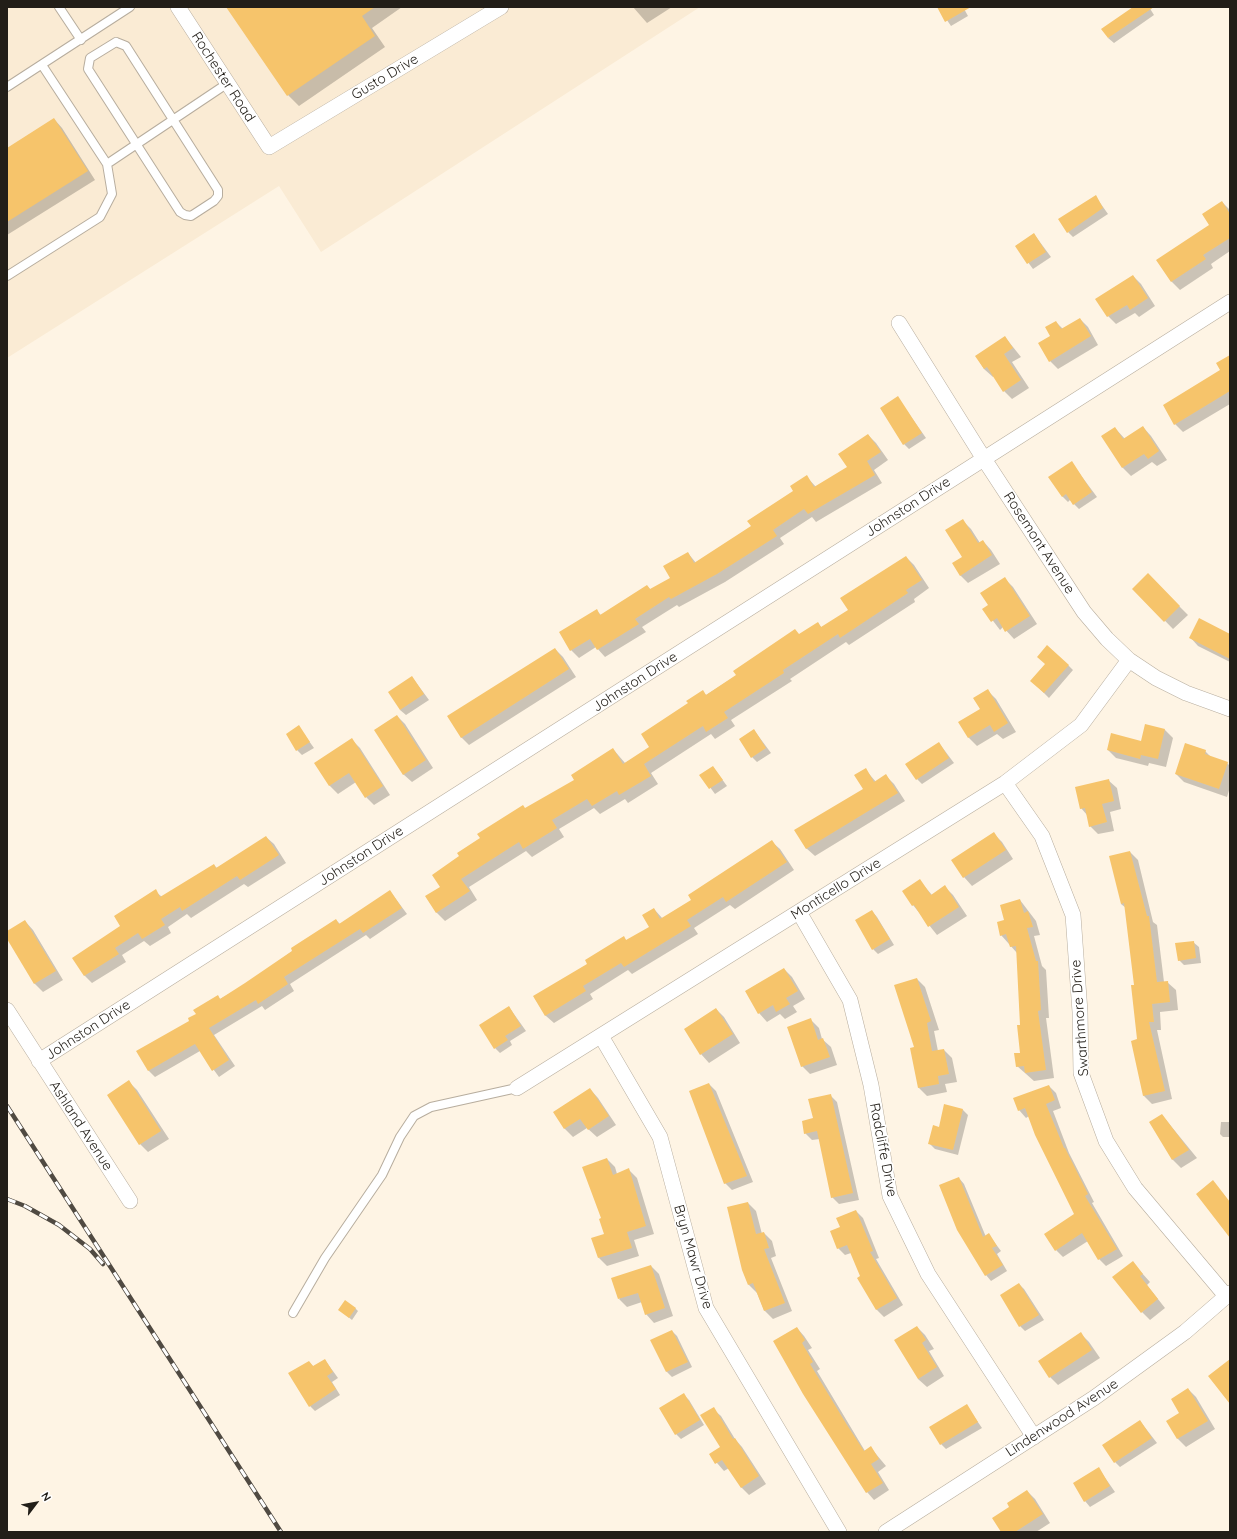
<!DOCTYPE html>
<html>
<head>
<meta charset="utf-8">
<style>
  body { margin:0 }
  #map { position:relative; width:1237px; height:1539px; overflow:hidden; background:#fef4e4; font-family:Quicksand,sans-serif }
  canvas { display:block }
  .frame { position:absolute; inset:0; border:8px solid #221e18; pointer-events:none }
  .north { position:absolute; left:16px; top:1483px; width:40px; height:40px; -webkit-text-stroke:3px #fff; paint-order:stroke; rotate:58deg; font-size:11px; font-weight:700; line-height:16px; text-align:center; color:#221e18 }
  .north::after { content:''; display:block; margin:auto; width:14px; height:18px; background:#221e18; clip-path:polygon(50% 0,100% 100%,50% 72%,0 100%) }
</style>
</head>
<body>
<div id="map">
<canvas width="1237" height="1539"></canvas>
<div class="frame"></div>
<div class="north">N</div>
</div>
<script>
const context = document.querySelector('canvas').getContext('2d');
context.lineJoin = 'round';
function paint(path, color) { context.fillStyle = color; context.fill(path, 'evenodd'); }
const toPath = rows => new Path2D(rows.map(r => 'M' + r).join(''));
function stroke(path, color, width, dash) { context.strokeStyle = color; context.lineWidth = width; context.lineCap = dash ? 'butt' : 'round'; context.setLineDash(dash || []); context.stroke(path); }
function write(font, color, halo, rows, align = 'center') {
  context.font = font + ' Quicksand,sans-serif'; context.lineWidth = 3.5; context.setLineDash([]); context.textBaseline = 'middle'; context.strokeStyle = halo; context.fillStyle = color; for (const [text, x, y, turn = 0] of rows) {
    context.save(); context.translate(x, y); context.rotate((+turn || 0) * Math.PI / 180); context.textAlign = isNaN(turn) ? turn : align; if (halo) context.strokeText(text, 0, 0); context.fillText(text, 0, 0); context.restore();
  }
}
paint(toPath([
  [7,7,700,7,321,252,279,186,7,358]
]), '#faebd4');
paint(toPath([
  [228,7,402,7,372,28,385,47,299,106,288,95],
  [633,7,672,7,647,23],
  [938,7,963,7,968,16,951,26],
  [1135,7,1149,7,1154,15,1114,43,1108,38],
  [54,119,62,128,95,180,7,235,7,149],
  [1096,197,1108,214,1073,237,1068,232],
  [1222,202,1230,210,1230,251,1211,264,1213,268,1180,290,1172,282,1158,260,1211,226],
  [1034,234,1051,257,1033,269,1016,246],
  [1133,276,1141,284,1155,306,1139,317,1135,313,1116,324,1108,316],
  [1080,319,1088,327,1098,345,1058,369,1050,361,1052,336,1056,322,1063,329],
  [1005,337,1021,357,1012,362,1029,388,1012,399,1004,391,994,376,993,377,984,369,976,356],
  [1230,356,1230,404,1183,432,1175,424,1222,370],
  [898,398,926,438,909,449,904,444],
  [1143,427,1151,436,1167,460,1157,466,1152,462,1131,476,1123,468,1102,436,1115,428,1125,439],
  [868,435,876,443,888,460,874,470,882,483,816,522,812,517,780,538,784,544,725,582,679,607,677,605,642,627,646,632,605,657,596,647,579,658,571,650,597,611,602,616,647,586,651,590,671,578,688,553,696,563,752,527,795,491,807,477,816,487,848,468],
  [1071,462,1097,497,1079,509,1070,500,1068,502,1062,496],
  [963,521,971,529,980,543,983,541,991,550,1000,564,968,583,960,575,963,557],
  [906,557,914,565,929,588,914,599,915,602,849,645,846,642,790,679,792,681,731,720,735,726,715,739,711,734,651,773,658,784,628,803,625,799,600,814,594,808,559,829,564,837,532,857,526,851,469,887,477,900,445,921,437,913,426,897,441,887,526,809,576,780,613,749,625,763,651,748,703,692,706,695,818,623,822,628,849,610],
  [1148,575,1188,615,1173,629,1134,589],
  [1005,579,1013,587,1037,624,1014,639,1003,627,1000,630,984,609,989,606],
  [1230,636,1230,662,1198,646,1190,637],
  [555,649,563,657,576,677,469,745,461,737],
  [1046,664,1068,665,1073,670,1049,698,1037,686],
  [412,677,429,700,406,715,400,710],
  [988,691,996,699,1016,732,1003,739,997,734,977,746,969,738,960,723,981,710],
  [397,716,405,724,433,768,412,782,403,774],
  [1146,726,1165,730,1173,738,1166,767,1149,763,1148,766,1116,758,1108,750,1142,742],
  [299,727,314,748,302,755,297,750],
  [754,730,771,753,757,762,752,757],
  [352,740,360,748,390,795,374,805,366,797,356,782,338,794,329,785],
  [939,743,954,763,922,784,917,779],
  [1205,751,1212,758,1227,763,1230,766,1230,787,1227,797,1184,782,1176,774],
  [713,767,727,786,715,794,701,775],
  [865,769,876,782,886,776,894,784,905,801,815,856,806,848,864,789],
  [1108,780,1117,788,1121,809,1110,812,1114,831,1098,834,1090,826,1087,815,1081,808],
  [994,834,1002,842,1013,859,972,886,964,877],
  [266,837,274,844,286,863,248,887,244,884,191,918,187,914,168,927,171,933,150,946,144,941,122,955,126,962,92,983,85,976,73,958,122,926,155,891,162,897,214,865,217,868],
  [772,842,780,849,794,870,735,909,730,905,694,928,698,934,632,974,628,970,590,994,593,999,554,1023,546,1016,534,997,588,964,623,937,627,941,650,927,654,909,663,919,693,901],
  [1130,852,1138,860,1153,922,1157,925,1164,982,1167,982,1176,990,1178,1010,1160,1012,1161,1030,1157,1030,1172,1099,1152,1104,1144,1096,1136,986,1126,908,1121,904],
  [920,881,932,895,945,887,953,895,967,916,937,935,913,905],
  [390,891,407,914,370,939,366,935,290,984,294,991,265,1010,262,1006,214,1035,235,1066,219,1077,200,1051,155,1077,149,1071,138,1052,191,1021,218,996,220,999,246,984,336,920,340,924],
  [1020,900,1036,921,1040,935,1034,936,1042,966,1046,970,1049,1018,1046,1018,1054,1078,1034,1081,1017,1066,1022,1053,1017,953,1001,935,1005,921],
  [872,911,877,917,894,945,878,954,873,949],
  [25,921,33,930,63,980,43,992,35,984,7,937,7,932],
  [1193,942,1199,947,1201,963,1184,965,1179,960],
  [784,969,792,977,805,999,793,1006,797,1012,785,1019,780,1014,767,1022,759,1013,746,991],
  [917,979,925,987,939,1030,934,1031,938,1051,944,1050,952,1058,957,1082,945,1084,947,1092,927,1096,919,1088],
  [509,1007,526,1031,510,1041,512,1045,500,1053,495,1048],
  [716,1009,724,1017,740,1043,709,1063,701,1054,685,1029],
  [811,1020,819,1028,822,1039,831,1047,837,1065,810,1074,802,1066],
  [129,1082,137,1090,169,1139,148,1152,140,1144],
  [709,1084,716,1091,753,1182,732,1190,725,1183],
  [1049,1086,1056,1093,1061,1108,1053,1111,1069,1153,1094,1202,1092,1203,1123,1256,1106,1266,1099,1259,1088,1241,1063,1257,1056,1250,1076,1215,1029,1116,1026,1118,1019,1110],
  [590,1089,598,1098,616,1125,597,1137,587,1128,573,1137,565,1129,555,1112],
  [830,1095,837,1102,859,1200,839,1204,832,1197,820,1139,812,1140,805,1133],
  [945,1105,963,1110,968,1115,958,1155,935,1149,930,1144,940,1128],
  [1162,1115,1197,1158,1181,1168,1173,1160,1150,1122],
  [1221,1122,1230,1122,1230,1137,1223,1137,1220,1134],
  [607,1159,615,1167,617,1174,629,1170,637,1178,654,1234,634,1240,639,1256,607,1266,599,1258,605,1235,602,1219],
  [959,1178,964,1184,986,1237,989,1235,1001,1251,997,1254,1007,1271,991,1281,986,1275],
  [748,1203,756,1211,762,1234,764,1233,772,1241,776,1256,771,1258,792,1311,773,1319,764,1310,757,1293,749,1285,743,1269],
  [856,1211,863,1218,879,1258,876,1259,903,1305,884,1317,877,1310,858,1278,861,1276,851,1253,845,1255,838,1248,841,1227],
  [1132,1262,1150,1282,1147,1285,1165,1308,1150,1320,1142,1312],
  [651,1266,659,1274,673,1316,654,1323,646,1314,642,1302,627,1307,619,1299],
  [1019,1284,1024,1289,1044,1320,1025,1331,1020,1326],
  [355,1308,358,1311,352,1320,342,1312],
  [917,1327,925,1335,934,1349,929,1351,944,1376,927,1387,918,1379],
  [797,1328,804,1336,812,1348,808,1350,820,1369,817,1371,865,1451,871,1448,886,1466,878,1472,889,1490,874,1500,867,1492,804,1393],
  [672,1331,677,1336,692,1367,672,1377,667,1372,652,1341],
  [1081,1334,1089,1342,1100,1358,1058,1385,1050,1377],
  [325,1360,338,1378,332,1382,340,1395,315,1411,310,1406,309,1362,314,1367],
  [1188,1389,1196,1397,1215,1429,1186,1447,1178,1439,1168,1421,1181,1413],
  [684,1395,689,1400,704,1425,681,1439,676,1434],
  [967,1406,982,1428,946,1449,941,1444],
  [713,1409,721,1416,735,1439,742,1447,766,1484,749,1495,741,1487,729,1468,724,1471,710,1455,721,1448],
  [1140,1421,1157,1443,1120,1467,1115,1462],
  [1099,1469,1115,1492,1090,1507,1085,1501],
  [1027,1491,1035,1499,1050,1523,1036,1532,1002,1532,1011,1507]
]), '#0003');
paint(toPath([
  [226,7,375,7,362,16,375,36,287,96],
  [937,7,971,7,945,22],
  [1133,7,1154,7,1108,38,1101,29],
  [54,118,88,171,7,222,7,148],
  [1096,195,1103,208,1067,233,1058,219],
  [1222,201,1230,214,1230,238,1203,255,1206,259,1171,282,1156,260,1209,225,1202,214],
  [1034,233,1046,252,1027,264,1015,246],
  [1133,275,1148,298,1130,310,1127,305,1107,317,1095,299],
  [1080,318,1091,336,1049,362,1038,343,1050,336,1045,327,1056,321,1061,329],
  [1005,336,1013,348,1004,354,1021,380,1003,392,987,367,984,369,975,356],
  [1230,355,1230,391,1174,425,1163,405,1220,370,1216,363],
  [898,396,922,433,903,445,880,408],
  [1143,426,1159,451,1148,459,1144,454,1122,468,1101,436,1115,427,1123,439],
  [868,434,881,452,867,461,875,475,808,514,804,509,773,530,777,536,717,574,671,599,669,597,635,619,639,624,597,650,590,639,570,651,559,632,597,609,600,615,647,585,650,589,670,578,663,566,688,552,694,563,751,526,747,521,793,491,790,486,807,475,814,487,847,467,838,454],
  [1072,461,1092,492,1073,505,1066,494,1062,497,1048,477],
  [963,519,978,543,983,540,992,555,960,576,952,563,962,557,945,530],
  [906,556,922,580,906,590,908,593,840,638,838,634,783,670,784,673,724,712,728,718,706,732,703,726,644,764,651,776,619,795,617,791,592,806,587,799,552,820,557,828,523,849,519,842,461,879,470,891,436,913,425,896,440,887,432,875,459,856,457,853,480,838,477,834,523,805,525,808,574,780,571,775,613,748,623,764,649,747,641,734,688,703,686,701,703,690,706,695,736,675,733,671,795,629,799,634,818,622,821,627,848,610,840,598],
  [1148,573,1180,606,1164,622,1132,589],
  [1005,577,1030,616,1005,632,997,618,991,622,982,609,988,605,980,593],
  [1199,618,1230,634,1230,659,1189,638],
  [1047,645,1069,665,1044,693,1030,681,1045,664,1037,657],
  [555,648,569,669,461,738,447,716],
  [412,676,424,694,400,710,388,692],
  [988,689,1008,723,994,732,990,725,968,738,958,722,980,709,973,698],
  [397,715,426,760,403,775,374,730],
  [1145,724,1165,729,1158,759,1141,755,1140,759,1107,750,1111,733,1141,741],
  [299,725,310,742,296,751,286,734],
  [754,729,766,748,751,758,739,739],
  [352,738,383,786,365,798,349,773,329,786,314,763],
  [939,742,949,758,916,780,905,764],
  [1185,743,1206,750,1205,754,1228,762,1219,789,1175,774],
  [713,766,723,780,709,789,699,775],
  [866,768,874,782,886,774,898,793,806,849,794,830,863,789,854,775],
  [1109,779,1114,801,1102,804,1107,822,1089,827,1085,808,1080,809,1075,787],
  [994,832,1006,850,963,878,951,860],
  [266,836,279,855,240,880,237,876,182,911,180,907,161,919,165,925,142,939,138,933,115,948,119,954,84,976,72,958,120,926,114,916,156,889,160,897,214,864,216,868],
  [772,840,787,862,726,902,723,897,687,920,691,926,624,967,621,963,583,986,586,991,545,1016,533,996,587,964,585,960,624,936,626,940,649,927,642,915,654,908,660,919,691,900,688,895],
  [1130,851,1147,916,1149,916,1157,982,1168,981,1170,1002,1152,1004,1154,1022,1149,1022,1165,1091,1143,1096,1131,1041,1137,1039,1131,985,1134,985,1124,903,1121,904,1109,856],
  [920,879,931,895,945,885,959,907,928,927,914,905,912,906,902,891],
  [390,890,402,908,363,933,360,929,284,977,288,984,258,1004,256,1000,209,1028,229,1060,212,1071,195,1044,148,1071,136,1051,189,1021,188,1018,196,1014,193,1010,218,995,220,999,245,983,292,951,291,948,336,919,339,924],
  [1020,899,1024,913,1028,911,1033,927,1027,928,1036,961,1038,961,1041,1010,1038,1011,1046,1070,1025,1073,1024,1066,1016,1067,1014,1053,1020,1053,1017,1025,1020,1025,1016,946,1010,947,1006,934,1000,936,997,922,1004,920,1000,905],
  [872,910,890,939,872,950,855,920],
  [25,920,56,971,34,984,7,939,7,931],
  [1194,941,1196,958,1178,961,1175,943],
  [784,968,798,991,786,998,790,1004,776,1012,773,1005,758,1014,745,991],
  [917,978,931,1021,927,1023,932,1051,944,1049,949,1074,938,1076,939,1084,918,1088,910,1048,914,1047,894,985],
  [509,1006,521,1026,505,1036,508,1040,494,1049,479,1025],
  [716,1008,733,1034,700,1055,684,1029],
  [811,1018,818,1040,823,1038,830,1057,801,1067,787,1027],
  [129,1080,161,1131,139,1145,107,1095],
  [709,1083,747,1176,724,1184,689,1091],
  [1049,1085,1055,1100,1046,1104,1064,1148,1065,1148,1088,1194,1085,1196,1117,1249,1098,1260,1082,1233,1055,1251,1044,1234,1074,1214,1035,1135,1025,1108,1018,1111,1013,1098],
  [590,1088,609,1116,588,1130,580,1119,564,1129,553,1112],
  [831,1094,853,1193,831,1198,817,1131,804,1134,802,1121,813,1118,808,1099],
  [944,1104,963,1109,953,1150,928,1144,933,1125,939,1127],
  [1162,1114,1189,1150,1172,1160,1149,1122],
  [607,1158,613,1175,629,1168,646,1226,627,1232,632,1248,598,1258,591,1238,604,1234,599,1219,601,1218,582,1167],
  [959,1177,983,1237,989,1233,997,1246,992,1248,1003,1265,985,1276,957,1230,939,1185],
  [1213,1180,1230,1202,1230,1238,1196,1194],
  [748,1202,756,1234,764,1232,769,1248,764,1249,785,1303,764,1311,753,1283,748,1285,742,1270,727,1207],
  [856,1210,873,1251,870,1252,897,1298,876,1310,857,1278,860,1276,847,1245,837,1249,830,1231,840,1227,836,1218],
  [1133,1261,1143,1274,1140,1276,1158,1299,1141,1313,1112,1277],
  [651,1265,665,1308,645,1315,638,1293,618,1299,611,1278],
  [1019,1283,1039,1315,1019,1327,1000,1295],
  [345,1300,356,1308,349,1318,338,1310],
  [917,1326,926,1340,922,1343,937,1367,918,1379,894,1340],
  [797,1327,805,1340,802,1343,813,1362,810,1364,847,1425,864,1451,871,1446,879,1459,871,1464,883,1483,866,1493,803,1394,773,1341],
  [672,1330,688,1362,666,1372,650,1340],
  [1081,1332,1092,1350,1049,1378,1038,1361],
  [325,1359,333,1372,327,1376,336,1389,309,1407,288,1373,309,1361,313,1366],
  [1230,1359,1230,1404,1208,1376],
  [1188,1388,1208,1421,1177,1439,1166,1421,1179,1413,1171,1399],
  [684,1393,700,1420,675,1435,659,1408],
  [967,1404,978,1422,940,1445,929,1427],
  [714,1407,733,1439,735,1438,759,1476,741,1488,722,1460,715,1464,709,1454,720,1447,700,1415],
  [1140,1420,1152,1438,1114,1463,1102,1445],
  [1099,1467,1110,1486,1084,1502,1073,1483],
  [1027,1490,1043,1514,1015,1532,1001,1532,992,1518,1009,1507,1007,1503]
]), '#f6c46b');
const lane = toPath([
  [59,7,81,40],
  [116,42,126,46,218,190,218,196,214,201,191,216,185,215,180,212,88,69,90,58,116,42],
  [7,87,130,7],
  [107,164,228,83],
  [7,276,100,217,112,194,107,164,42,65],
  [293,1313,325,1258,382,1175,400,1137,414,1116,431,1107,517,1088]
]);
const street = toPath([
  [178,7,269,147,501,7],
  [899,323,984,459,1084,612,1107,639,1129,660,1156,678,1186,693,1230,709],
  [1005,783,1042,836,1073,915,1080,1012,1081,1073,1106,1141,1135,1188,1226,1296],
  [799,912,850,1000,871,1085,890,1196,928,1274,1034,1437],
  [7,1010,130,1201],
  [601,1036,660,1137,706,1308,839,1532],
  [39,1061,1230,302],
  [517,1088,1005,783,1081,725,1129,660],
  [886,1532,1094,1398,1185,1332,1230,1293]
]);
stroke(lane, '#b7ad9e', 10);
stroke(street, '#b7ad9e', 16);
stroke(lane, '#fff', 8);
stroke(street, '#fff', 15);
const rail = toPath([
  [7,1106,281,1532],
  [7,1199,25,1206,59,1225,90,1249,103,1264]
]);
stroke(rail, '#504a42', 4.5);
stroke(rail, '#fff', 3, [9]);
write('14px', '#221e18', '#fff', [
  ["Rochester Road",223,77,57],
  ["Gusto Drive",385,77,-31],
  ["Johnston Drive",908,507,-33],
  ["Rosemont Avenue",1039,543,57],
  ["Johnston Drive",635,682,-33],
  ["Johnston Drive",361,856,-33],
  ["Monticello Drive",836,889,-32],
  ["Swarthmore Drive",1080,1018,-94],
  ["Johnston Drive",88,1030,-33],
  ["Ashland Avenue",81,1126,57],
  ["Radcliffe Drive",883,1150,79],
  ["Bryn Mawr Drive",693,1257,74],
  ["Lindenwood Avenue",1062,1418,-33]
]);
</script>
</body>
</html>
